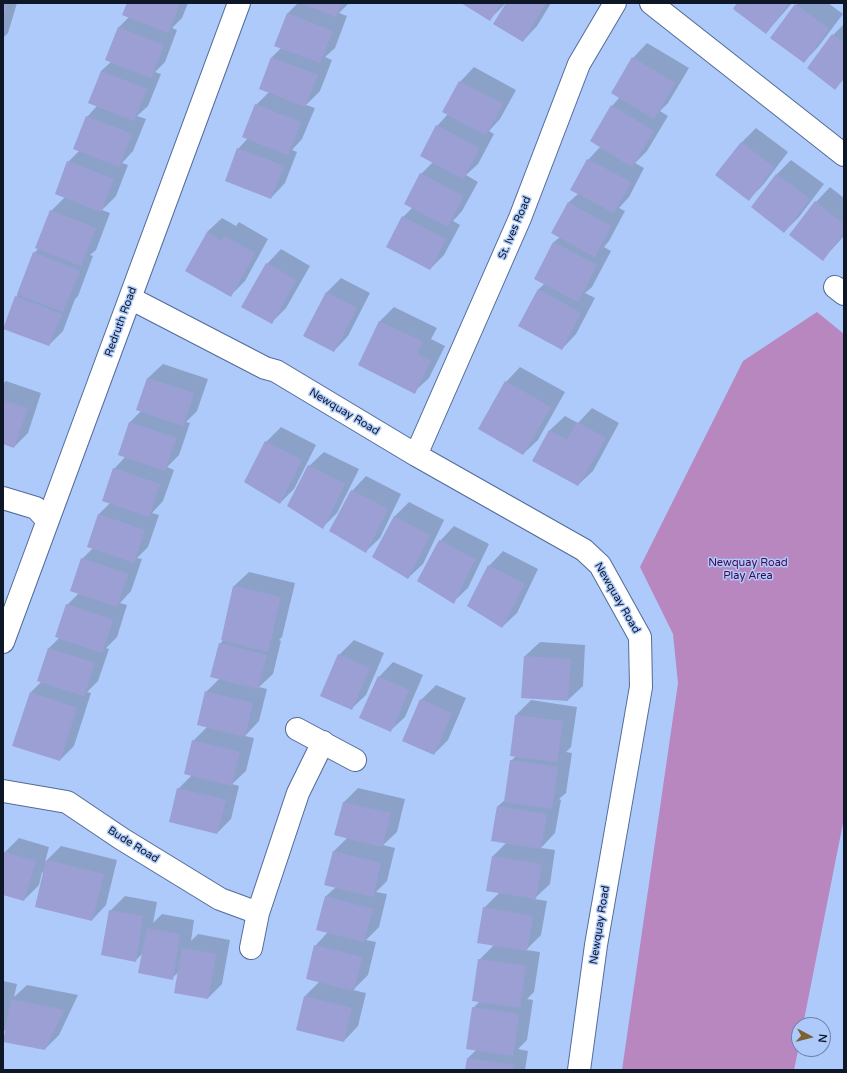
<!DOCTYPE html>
<html>
<head>
<meta charset="utf-8">
<style>
  body { margin:0 }
  #map { position:relative; width:847px; height:1073px; overflow:hidden; background:#aecafb; font-family:"Varela Round",sans-serif }
  canvas { display:block }
  .frame { position:absolute; inset:0; border:4px solid #0d1728; pointer-events:none }
  .north { position:absolute; left:791px; top:1017px; width:40px; height:40px; box-sizing:border-box; background:#aecafb; border:1px solid #6e82a7; border-radius:50%; rotate:97deg; font-size:11px; font-weight:700; line-height:16px; text-align:center; color:#0d1728 }
  .north::after { content:''; display:block; margin:auto; width:14px; height:18px; background:#7b6233; clip-path:polygon(50% 0,100% 100%,50% 72%,0 100%) }
</style>
</head>
<body>
<div id="map">
<canvas width="847" height="1073"></canvas>
<div class="frame"></div>
<div class="north">N</div>
</div>
<script>
const context = document.querySelector('canvas').getContext('2d');
context.lineJoin = 'round';
function paint(path, color) { context.fillStyle = color; context.fill(path, 'evenodd'); }
const toPath = rows => new Path2D(rows.map(r => 'M' + r).join(''));
function stroke(path, color, width, dash) { context.strokeStyle = color; context.lineWidth = width; context.lineCap = dash ? 'butt' : 'round'; context.setLineDash(dash || []); context.stroke(path); }
function write(font, color, halo, rows, align = 'center') {
  context.font = font + ' "Varela Round",sans-serif'; context.lineWidth = 3; context.setLineDash([]); context.textBaseline = 'middle'; context.strokeStyle = halo; context.fillStyle = color; for (const [text, x, y, turn = 0] of rows) {
    context.save(); context.translate(x, y); context.rotate((+turn || 0) * Math.PI / 180); context.textAlign = isNaN(turn) ? turn : align; if (halo) context.strokeText(text, 0, 0); context.fillText(text, 0, 0); context.restore();
  }
}
paint(toPath([
  [817,312,844,334,844,818,803,1025,799,1025,799,1046,794,1070,622,1070,678,683,673,634,640,567,743,361]
]), '#b887bf');
paint(toPath([
  [3,3,17,3,8,33,3,38],
  [128,3,188,3,182,18,172,28,177,30,165,62,155,72,161,74,148,106,137,116,146,119,133,151,122,163,128,165,116,196,102,210,110,213,96,250,90,255,93,256,78,296,75,299,63,331,49,345,4,328,34,253,39,248,51,211,65,197,68,162,80,150,87,117,97,106,101,71,112,61,119,27,129,17],
  [298,3,349,3,339,13,347,16,335,48,325,57,332,60,320,91,306,105,315,108,302,139,292,150,297,152,285,183,271,198,238,149,248,138,256,105,269,92,260,89,272,57,282,47,288,13],
  [463,3,551,3,537,26,523,41,505,4,490,19],
  [738,3,792,3,766,33],
  [798,3,828,3,843,14,818,47,804,62,771,37],
  [844,24,844,79,835,88,808,68,833,35],
  [647,43,689,68,668,103,660,111,668,116,647,151,635,163,644,168,629,197,619,208,625,211,609,241,604,247,611,251,592,287,585,293,595,298,576,334,562,349,538,290,545,283,535,278,554,242,560,237,568,203,579,193,588,160,601,146,612,106,620,97,633,58],
  [474,67,516,90,500,119,489,131,494,134,478,164,466,175,478,182,462,211,453,221,460,225,444,255,430,269,403,217,413,207,406,204,421,174,433,162,437,126,448,114,460,82],
  [756,128,788,152,763,185,749,199,717,175,742,142],
  [791,160,824,184,799,217,784,232,752,207,777,174],
  [830,187,844,198,844,236,823,259,816,202],
  [222,218,236,226,239,222,268,239,245,281,230,296,207,232],
  [281,249,310,266,286,308,272,322,267,264],
  [341,278,370,293,348,336,334,351,304,335,327,292],
  [394,307,437,328,431,339,445,346,429,378,414,392,359,365,380,321],
  [163,364,208,379,197,411,186,422,190,423,179,455,167,467,174,470,163,501,152,513,159,515,148,547,137,558,142,559,131,591,120,603,127,605,117,637,106,648,109,649,98,681,87,692,91,693,74,746,60,760,30,693,42,681,38,680,49,648,59,638,67,605,79,593,82,559,93,548,99,514,110,503,114,469,125,457,129,423,141,411,138,410,148,378],
  [520,367,565,392,538,440,523,454,506,382],
  [6,381,41,393,28,433,14,447,3,443,3,384],
  [592,408,619,423,593,471,578,485,534,460,550,430,565,416,578,423],
  [281,427,316,445,294,489,280,503,246,481,266,442],
  [324,452,359,469,337,513,323,527,309,466],
  [366,476,401,494,380,538,365,552,352,491],
  [409,502,444,520,423,564,408,578,394,517],
  [454,526,489,544,468,588,453,602,440,541],
  [503,551,538,569,517,613,502,627,489,566],
  [249,572,295,583,282,637,279,640,281,641,273,674,259,687,267,689,259,721,245,736,254,738,246,771,232,784,239,786,231,819,217,833,178,789,192,775,193,741,207,727,206,692,220,678,220,644,223,640,222,640,234,586],
  [354,640,384,653,366,695,351,709,339,655],
  [540,642,585,645,583,686,568,700,522,697,525,656],
  [393,662,423,675,405,717,390,731,379,677],
  [436,685,466,698,448,740,434,754,403,740,421,700],
  [531,700,577,707,571,747,566,752,572,753,566,793,559,799,561,800,555,833,541,848,555,850,550,884,534,899,547,901,541,935,526,950,540,952,534,992,527,999,533,1000,527,1040,518,1049,528,1051,525,1070,466,1070,468,1058,477,1049,473,1008,480,1001,479,960,495,944,484,908,500,892,493,856,507,842,498,806,506,799,511,761,516,756,511,755,516,715],
  [358,788,405,799,397,832,383,845,395,848,387,881,376,892,387,894,379,927,366,940,376,942,368,975,353,990,366,993,358,1026,344,1041,297,1029,305,996,320,981,315,946,328,932,325,897,336,887,334,851,347,838,335,835,344,802],
  [19,838,49,847,45,862,61,846,117,860,106,905,92,920,42,872,39,885,24,900,3,894,3,860,5,852],
  [125,896,157,902,153,923,162,914,194,920,191,941,198,934,230,940,222,984,208,998,179,972,172,978,143,953,135,961,110,911],
  [3,981,17,984,14,997,27,985,78,995,59,1035,45,1049,7,1028,3,1032]
]), '#0003');
paint(toPath([
  [3,3,8,3,3,17],
  [127,3,180,3,168,33,122,15],
  [300,3,342,3,336,17],
  [461,3,501,3,490,21],
  [506,3,546,3,523,42,493,24],
  [737,3,789,3,766,34,733,9],
  [795,4,829,29,804,63,770,38],
  [287,13,333,31,320,63,274,46],
  [118,27,164,45,151,78,105,60],
  [832,34,844,43,844,78,835,90,807,68],
  [271,57,318,75,305,107,259,89],
  [632,57,675,83,654,119,611,93],
  [101,71,147,89,134,121,88,103],
  [459,81,503,104,486,135,442,112],
  [255,104,301,122,288,155,242,137],
  [611,105,654,131,632,167,590,141],
  [86,116,132,134,119,167,73,149],
  [436,125,480,148,463,179,420,156],
  [741,142,774,167,749,201,715,175],
  [237,148,284,166,271,199,225,181],
  [587,159,631,182,614,213,570,190],
  [67,161,114,179,101,212,55,194],
  [420,173,464,196,448,227,404,204],
  [776,174,810,199,784,233,751,207],
  [815,201,844,224,844,232,823,261,789,235],
  [568,202,611,226,595,257,551,233],
  [50,210,96,228,81,266,35,248],
  [402,216,446,239,430,270,386,247],
  [207,232,222,241,224,236,255,253,231,297,185,271],
  [553,242,597,265,578,302,534,279],
  [33,252,80,271,63,312,17,294],
  [266,263,296,280,272,324,241,307],
  [538,289,581,313,562,350,518,326],
  [326,292,357,308,334,352,303,336],
  [15,296,62,314,49,346,3,329],
  [379,321,423,342,417,354,431,360,415,394,358,365],
  [147,378,194,393,183,426,136,410],
  [505,381,551,407,523,455,478,429],
  [3,400,28,408,14,448,3,444],
  [129,422,176,438,165,471,118,455],
  [577,422,606,438,578,486,532,461,549,430,567,439],
  [265,441,302,460,280,504,244,482],
  [308,465,345,484,323,529,287,506],
  [113,468,160,484,149,517,102,501],
  [351,490,388,509,366,553,329,531],
  [98,514,145,530,134,563,87,547],
  [394,516,430,535,408,579,372,557],
  [439,540,475,559,454,604,417,581],
  [81,558,128,574,117,607,70,591],
  [488,565,525,584,502,628,467,606],
  [233,586,281,597,268,652,221,640],
  [66,604,113,620,102,653,55,637],
  [219,643,267,655,258,689,210,677],
  [48,648,95,663,84,696,37,681],
  [338,654,370,668,352,710,320,696],
  [524,656,571,659,568,701,521,698],
  [378,676,409,690,391,732,359,718],
  [205,691,253,703,245,737,197,725],
  [30,692,77,708,60,761,12,746],
  [420,699,452,713,434,755,402,741],
  [515,715,563,721,557,762,510,756],
  [192,740,240,752,232,786,184,774],
  [510,760,558,767,552,809,504,802],
  [177,788,226,800,217,834,169,822],
  [343,802,391,813,382,847,334,835],
  [497,806,547,814,541,849,491,841],
  [333,851,381,863,373,897,324,885],
  [4,852,36,861,24,901,3,895],
  [492,856,542,864,536,899,486,891],
  [46,860,104,874,92,921,35,907],
  [325,896,373,909,364,942,316,930],
  [483,907,533,916,527,951,477,943],
  [109,910,143,916,136,962,101,955],
  [147,928,180,934,173,980,138,973],
  [314,945,362,957,354,991,306,979],
  [182,948,216,954,208,999,174,993],
  [478,959,526,966,520,1008,472,1001],
  [304,996,352,1008,344,1042,296,1030],
  [11,999,64,1010,45,1050,3,1042],
  [472,1007,519,1014,513,1056,466,1049],
  [467,1058,514,1065,513,1070,465,1070]
]), '#9c9fd3');
const minor = toPath([
  [651,3,844,155],
  [835,287,844,294],
  [130,298,265,368,276,371,416,455,584,550,600,565,640,637,641,687,596,945,579,1070],
  [416,455,520,218,579,64,615,3],
  [3,498,36,508,47,520],
  [3,642,239,3],
  [297,729,355,760],
  [3,791,67,802,122,839,220,899,258,913],
  [251,948,258,913,298,793,323,742]
]);
stroke(minor, '#526b97', 24);
stroke(minor, '#fff', 22);
write('11px', '#0d1728', '#aecafb', [
  ["St. Ives Road",515,228,-67],
  ["Redruth Road",121,322,-70],
  ["Newquay Road",344,412,31],
  ["Newquay Road",617,598,60],
  ["Bude Road",133,845,32],
  ["Newquay Road",600,925,-81]
]);
write('11px', '#45064f', '#aecafb', [
  ["Newquay Road",748,563],
  ["Play Area",748,576]
]);
</script>
</body>
</html>
